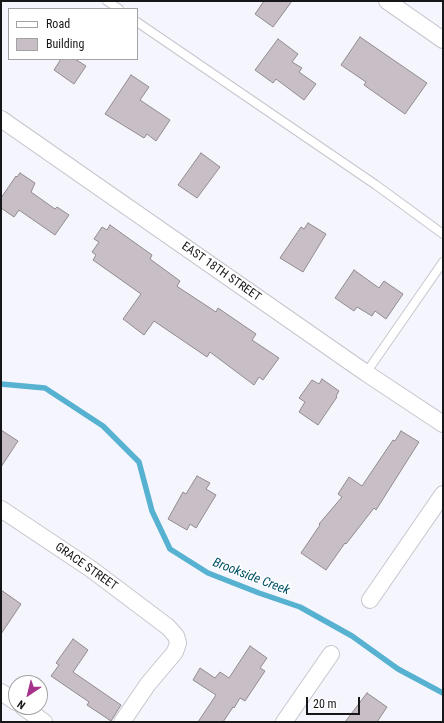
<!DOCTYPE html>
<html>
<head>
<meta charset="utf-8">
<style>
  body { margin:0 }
  #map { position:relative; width:444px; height:723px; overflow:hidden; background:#f5f5fe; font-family:"Roboto Condensed",sans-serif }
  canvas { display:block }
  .frame { position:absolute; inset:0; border:2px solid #17171a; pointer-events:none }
  .legend { position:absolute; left:8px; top:8px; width:130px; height:52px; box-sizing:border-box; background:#fff; border:1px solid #a2a2a3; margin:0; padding:5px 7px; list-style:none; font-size:12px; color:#17171a }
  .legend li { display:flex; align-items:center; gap:8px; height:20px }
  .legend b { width:20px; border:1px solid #a2a2a3 }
  .north { position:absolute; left:8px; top:675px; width:40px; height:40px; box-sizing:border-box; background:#fff; border:1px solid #a2a2a3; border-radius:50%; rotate:215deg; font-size:11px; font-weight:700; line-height:16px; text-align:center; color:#17171a }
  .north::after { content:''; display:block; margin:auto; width:14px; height:18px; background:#a6328b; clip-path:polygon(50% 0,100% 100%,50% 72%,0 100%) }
  .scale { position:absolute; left:306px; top:697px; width:54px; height:18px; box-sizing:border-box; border:2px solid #17171a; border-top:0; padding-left:5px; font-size:12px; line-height:14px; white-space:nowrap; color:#17171a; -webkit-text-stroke:3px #fff; paint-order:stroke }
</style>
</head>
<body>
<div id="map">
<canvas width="444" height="723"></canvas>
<div class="frame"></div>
<ul class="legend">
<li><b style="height:5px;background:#fff"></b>Road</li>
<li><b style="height:11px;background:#c7bfc5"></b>Building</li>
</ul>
<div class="north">N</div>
<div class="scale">20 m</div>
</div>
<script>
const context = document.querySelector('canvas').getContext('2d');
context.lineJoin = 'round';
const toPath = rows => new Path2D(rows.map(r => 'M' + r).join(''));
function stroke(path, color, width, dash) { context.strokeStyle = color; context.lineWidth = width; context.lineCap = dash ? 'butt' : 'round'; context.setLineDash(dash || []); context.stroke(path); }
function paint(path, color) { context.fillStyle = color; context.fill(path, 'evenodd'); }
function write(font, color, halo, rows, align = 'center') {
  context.font = font + ' "Roboto Condensed",sans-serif'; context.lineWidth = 3; context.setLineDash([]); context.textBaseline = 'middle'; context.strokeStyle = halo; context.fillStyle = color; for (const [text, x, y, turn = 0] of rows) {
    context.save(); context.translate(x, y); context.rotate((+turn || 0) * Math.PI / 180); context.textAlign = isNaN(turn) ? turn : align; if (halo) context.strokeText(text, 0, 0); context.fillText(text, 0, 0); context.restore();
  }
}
stroke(toPath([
  [1,384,45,388,103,426,139,462,152,511,170,549,208,573,259,593,300,607,352,636,398,669,443,693]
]), '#57b1d0', 5.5);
const building = toPath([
  [264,1,292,1,273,27,255,14,264,1],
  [360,37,427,83,405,114,364,85,366,82,341,65,360,37],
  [278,39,298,54,292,62,302,68,299,72,316,84,304,100,276,79,273,83,255,70,278,39],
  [61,59,75,59,86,66,74,84,54,70,61,59],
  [131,75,149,87,140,100,170,120,156,141,147,134,144,138,105,114,131,75],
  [201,153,220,167,197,198,178,185,201,153],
  [20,173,35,183,31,192,55,209,57,207,69,215,55,235,19,210,14,217,1,208,1,198,16,176,17,177,20,173],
  [308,223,326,234,303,272,280,258,301,227,304,229,308,223],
  [110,225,152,255,150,259,180,281,177,286,178,287,216,312,218,308,256,334,252,340,279,358,263,380,259,377,254,385,210,352,207,357,154,321,144,335,123,319,141,294,93,260,96,255,92,252,99,242,94,239,102,227,107,230,110,225],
  [354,270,379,288,384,281,403,294,386,319,375,311,372,316,357,307,354,311,335,298,354,270],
  [322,379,339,391,336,396,337,397,318,425,299,412,305,402,299,398,312,380,319,384,322,379],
  [1,430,18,441,1,467,1,430],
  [401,431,419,442,376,510,374,508,346,544,345,543,326,570,301,553,320,525,319,524,342,497,338,494,349,477,362,486,393,440,395,441,401,431],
  [197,476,210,483,206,489,216,495,196,528,190,524,187,530,168,519,183,492,186,494,197,476],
  [1,590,21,604,1,634,1,590],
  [73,639,88,650,73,672,121,705,111,721,87,705,89,702,51,676,59,665,56,663,73,639],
  [250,646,267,658,260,668,265,671,245,701,240,698,234,708,233,707,223,722,198,722,216,695,193,680,200,668,215,678,220,672,229,678,250,646],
  [367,693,387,707,377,722,345,722,367,693]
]);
paint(building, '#c7bfc5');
stroke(building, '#918a8f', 1);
const service = toPath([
  [107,1,119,9],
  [137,22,376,185,443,234],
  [366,373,443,262]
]);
const minor = toPath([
  [387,1,443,40],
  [1,119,366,373,443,424],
  [1,509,91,569,168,627,176,636,178,643,175,652,148,684,122,722],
  [370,600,443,494],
  [1,692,16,702],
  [23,707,44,722],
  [284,722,331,654]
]);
stroke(service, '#c6c6ce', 10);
stroke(minor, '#c6c6ce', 18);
stroke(service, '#fff', 8);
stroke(minor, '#fff', 16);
write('12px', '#17171a', '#fff', [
  ["EAST 18TH STREET",221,272,35],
  ["GRACE STREET",86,567,35]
]);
write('italic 13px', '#035369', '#fff', [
  ["Brookside Creek",251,577,21]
]);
</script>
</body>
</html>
